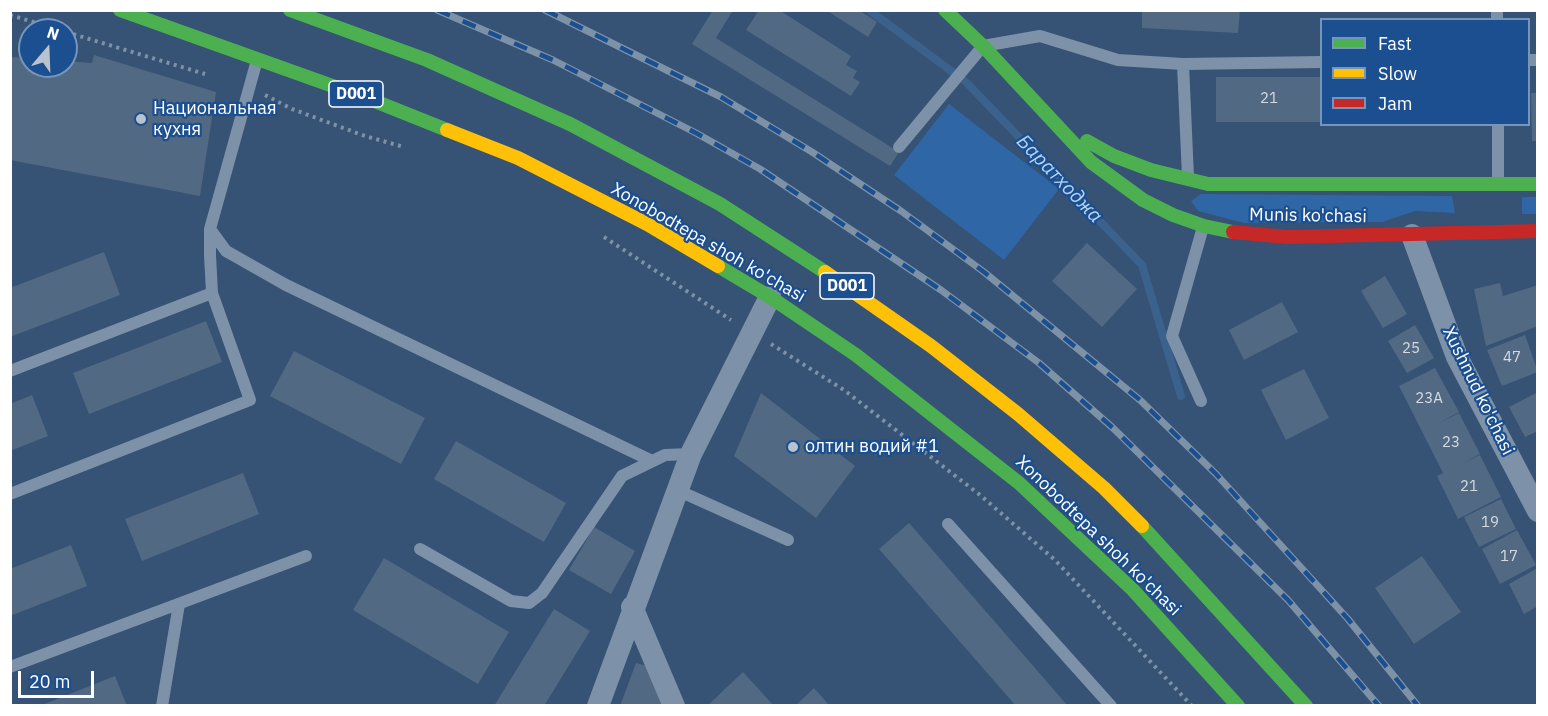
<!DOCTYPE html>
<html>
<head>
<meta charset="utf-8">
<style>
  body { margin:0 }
  #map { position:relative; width:1548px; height:716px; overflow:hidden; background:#365274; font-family:"IBM Plex Sans",sans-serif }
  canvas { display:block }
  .frame { position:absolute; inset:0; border:12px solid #fff; pointer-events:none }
  .legend { position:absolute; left:1320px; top:18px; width:210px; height:108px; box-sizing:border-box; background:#1b4f8f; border:2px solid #7695bc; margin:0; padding:8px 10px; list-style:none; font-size:18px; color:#fff }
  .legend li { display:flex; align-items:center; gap:12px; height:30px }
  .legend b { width:30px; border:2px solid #7695bc }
  .north { position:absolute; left:18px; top:18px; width:60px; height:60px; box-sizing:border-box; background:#1b4f8f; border:2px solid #7695bc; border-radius:50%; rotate:19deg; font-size:16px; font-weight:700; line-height:24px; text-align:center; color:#fff }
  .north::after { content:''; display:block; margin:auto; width:21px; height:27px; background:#b9c2ce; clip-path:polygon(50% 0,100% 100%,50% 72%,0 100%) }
  .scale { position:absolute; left:18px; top:671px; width:76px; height:27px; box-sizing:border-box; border:3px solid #fff; border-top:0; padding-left:8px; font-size:18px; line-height:21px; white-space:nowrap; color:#fff; -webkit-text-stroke:4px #1b4f8f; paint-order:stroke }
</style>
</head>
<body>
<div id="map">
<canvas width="1548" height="716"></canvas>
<div class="frame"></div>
<ul class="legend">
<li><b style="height:8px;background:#4caf50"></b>Fast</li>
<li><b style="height:8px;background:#ffc107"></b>Slow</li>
<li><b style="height:8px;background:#c62828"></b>Jam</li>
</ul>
<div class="north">N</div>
<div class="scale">20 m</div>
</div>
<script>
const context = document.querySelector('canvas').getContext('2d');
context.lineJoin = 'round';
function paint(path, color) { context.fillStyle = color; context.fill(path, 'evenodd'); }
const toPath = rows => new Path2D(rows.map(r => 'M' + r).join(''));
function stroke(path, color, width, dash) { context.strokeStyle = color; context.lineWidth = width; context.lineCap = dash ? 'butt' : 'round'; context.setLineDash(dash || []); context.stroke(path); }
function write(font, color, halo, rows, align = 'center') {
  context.font = font + ' "IBM Plex Sans",sans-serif'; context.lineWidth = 4.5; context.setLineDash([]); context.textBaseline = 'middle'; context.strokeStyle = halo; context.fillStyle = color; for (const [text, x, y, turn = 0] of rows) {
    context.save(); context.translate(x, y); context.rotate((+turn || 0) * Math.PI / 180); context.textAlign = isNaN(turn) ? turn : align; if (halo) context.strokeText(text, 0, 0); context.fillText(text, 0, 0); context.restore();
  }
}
paint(toPath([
  [949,104,1059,189,1004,260,894,175],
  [1201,194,1452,196,1455,213,1415,211,1382,222,1244,223,1198,211,1191,201],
  [1522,197,1537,197,1537,214,1522,214]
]), '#2f66a5');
stroke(toPath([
  [869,10,966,82,1142,265,1181,396]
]), '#3b618d', 8);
paint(toPath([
  [713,10,733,10,716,38,899,152,890,166,692,44],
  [759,10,779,10,851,56,846,65,857,71,853,78,860,82,851,96,746,30],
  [826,10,859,10,877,22,868,37],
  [1142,10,1240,10,1238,33,1142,28],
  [94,55,216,92,200,196,10,160,10,57,30,58,30,66,66,66,66,61,92,63],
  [1216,77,1322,77,1322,122,1216,122],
  [1531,93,1538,93,1538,141,1532,141],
  [1087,243,1137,289,1102,327,1052,281],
  [104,252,120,295,10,337,10,288],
  [1385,276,1407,314,1383,328,1361,291],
  [1500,283,1503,296,1538,285,1538,326,1486,346,1474,289],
  [1282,302,1298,332,1244,360,1229,330],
  [206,321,222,362,89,414,73,373],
  [1415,325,1434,358,1407,373,1388,341],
  [1525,335,1538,372,1502,386,1487,350],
  [294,351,425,418,401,464,270,396],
  [1435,368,1459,412,1437,424,1459,413,1480,454,1463,463,1480,455,1501,497,1458,519,1437,476,1443,473,1399,386],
  [1304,369,1329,418,1286,440,1261,390],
  [1538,392,1538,431,1525,437,1509,407],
  [761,393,855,466,816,518,734,456],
  [32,395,48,436,10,451,10,404],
  [456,441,566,503,544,542,434,479],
  [243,473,259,514,142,561,125,519],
  [1501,499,1516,529,1479,547,1464,517],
  [909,523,1068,706,1016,706,879,549],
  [594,527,635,551,611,594,569,570],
  [1517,530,1536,565,1500,584,1482,549],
  [71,545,87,586,10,616,10,569],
  [1422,556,1461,612,1414,644,1375,588],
  [384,558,509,632,478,684,353,610],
  [1536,569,1538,606,1524,614,1509,584],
  [554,609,590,631,544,706,494,706],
  [636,663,647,666,662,706,620,706],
  [743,672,774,706,707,706],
  [115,676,127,706,42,706,42,705],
  [814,688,830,706,795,706]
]), '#526984');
stroke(toPath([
  [10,15,60,30],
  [66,32,205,74],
  [265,95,292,109,365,136,404,147],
  [604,237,731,320],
  [771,344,844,390,980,495,1055,560,1192,706]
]), '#7d92a8', 4, [3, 4.5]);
stroke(toPath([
  [1497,10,1497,20],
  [1528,60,1538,60],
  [1183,64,1188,177],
  [1498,124,1498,183],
  [899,147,983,46,1040,36,1118,60,1183,64,1322,62],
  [210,229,226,251,286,285,652,461],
  [10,371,212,293],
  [1201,401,1172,336,1203,227],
  [677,490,788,540],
  [10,494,250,400,212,293,210,255,210,229,257,60],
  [948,524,1111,706],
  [420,549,511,601,529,603,542,593,622,476,665,455,691,454],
  [10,667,306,556],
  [162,706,179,604]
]), '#7d92a8', 12);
stroke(toPath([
  [1412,235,1457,357,1538,511],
  [632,607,674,706],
  [598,706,691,454,770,297]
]), '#7d92a8', 22);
stroke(toPath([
  [120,10,372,100,447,130],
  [290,10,427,60,570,124,720,204,825,272],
  [945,10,983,46,1091,162,1143,200,1173,215,1204,226,1233,232],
  [1087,141,1114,156,1151,170,1208,184,1538,184],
  [718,266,770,297,856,355,1019,483,1133,590,1238,706],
  [1142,526,1306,706]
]), '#4caf50', 14);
stroke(toPath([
  [447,130,518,158,647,224,718,266],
  [825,272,931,346,1018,414,1104,488,1142,526]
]), '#ffc107', 14);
stroke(toPath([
  [1233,232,1287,237,1538,231]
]), '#c62828', 14);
const rail = toPath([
  [437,10,553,60,696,133,760,169,941,290,1039,363,1113,428,1288,600,1379,706],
  [545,10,721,97,812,152,901,211,984,272,1140,400,1216,474,1348,619,1418,706]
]);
stroke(rail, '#7e92a7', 7);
stroke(rail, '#1b4f8f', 4.5, [14]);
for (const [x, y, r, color] of [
  [141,119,6,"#b9c2ce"],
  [793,447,6,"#b9c2ce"]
]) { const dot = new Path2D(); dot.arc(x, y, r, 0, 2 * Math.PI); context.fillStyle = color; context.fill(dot); stroke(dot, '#1b4f8f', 2); }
write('15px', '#d4dae0', null, [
  ["21",1269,99],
  ["25",1411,349],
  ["47",1512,358],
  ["23A",1429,399],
  ["23",1451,443],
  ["21",1469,487],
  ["19",1490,523],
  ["17",1509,557]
]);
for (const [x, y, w] of [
  [356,94,54],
  [847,286,54]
]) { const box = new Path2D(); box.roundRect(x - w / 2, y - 13, w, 26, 4.5); context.fillStyle = '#1b4f8f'; context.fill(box); stroke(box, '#fff', 1.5); }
write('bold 16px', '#fff', null, [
  ["D001",356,94],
  ["D001",847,286]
]);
write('18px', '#fff', '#1b4f8f', [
  ["Национальная",153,109],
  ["кухня",153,130],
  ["олтин водий #1",805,447]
], 'left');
write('18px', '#fff', '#1b4f8f', [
  ["Munis ko'chasi",1308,216,1],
  ["Xonobodtepa shoh ko'chasi",708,243,30],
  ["Xushnud ko'chasi",1478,391,64],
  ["Xonobodtepa shoh ko'chasi",1098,536,44]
]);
write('italic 20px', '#b5d3f5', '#1b4f8f', [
  ["Баратходжа",1059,179,46]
]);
</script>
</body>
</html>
